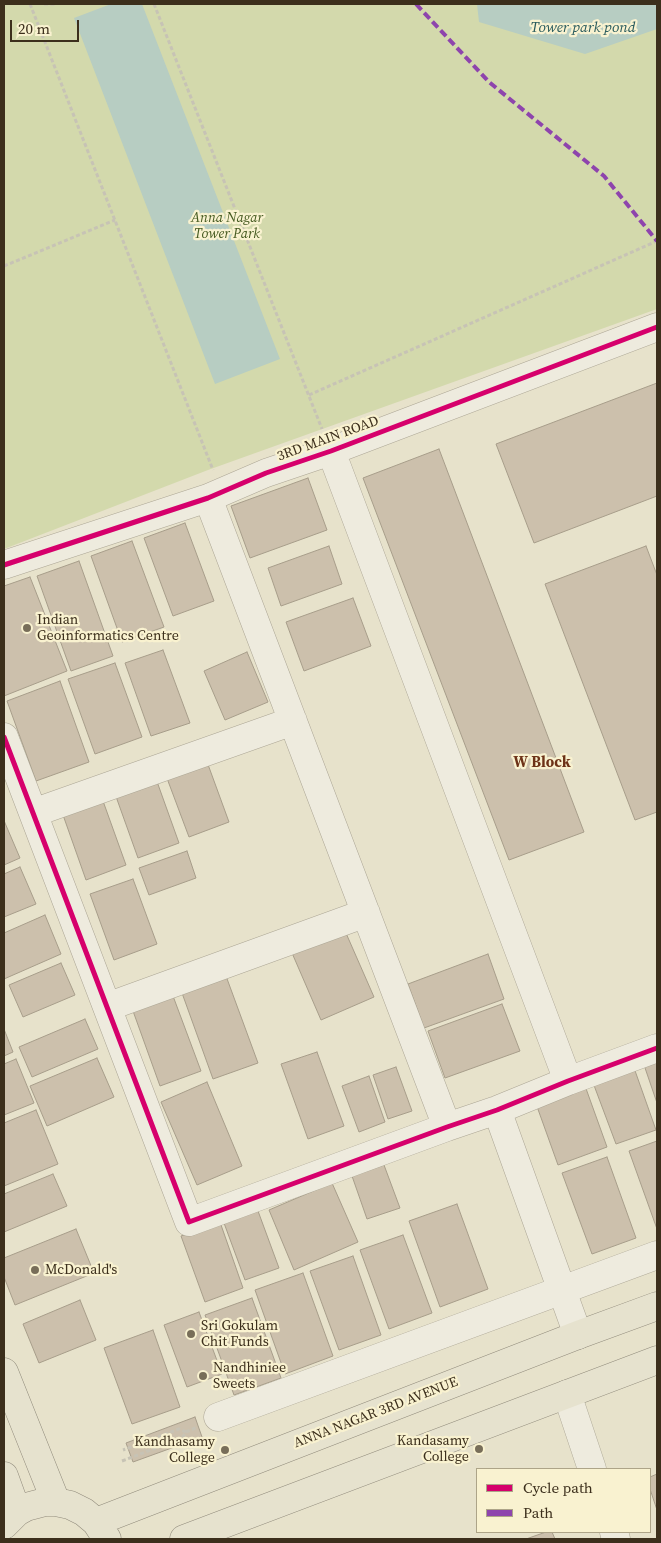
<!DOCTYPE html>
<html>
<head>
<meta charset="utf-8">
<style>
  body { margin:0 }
  #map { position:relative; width:661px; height:1543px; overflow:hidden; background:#e7e2cb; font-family:"Source Serif 4",serif }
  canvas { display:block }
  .frame { position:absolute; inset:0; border:5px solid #3c2f1c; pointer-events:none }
  .legend { position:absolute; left:476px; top:1468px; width:175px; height:65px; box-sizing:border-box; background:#f9f2d0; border:1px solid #ada488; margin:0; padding:6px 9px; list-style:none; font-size:15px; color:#3c2f1c }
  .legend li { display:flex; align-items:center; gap:10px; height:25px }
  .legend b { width:25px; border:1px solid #ada488 }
  .scale { position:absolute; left:10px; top:20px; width:69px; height:22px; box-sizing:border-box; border:2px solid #3c2f1c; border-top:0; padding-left:6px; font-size:15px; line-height:18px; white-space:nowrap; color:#3c2f1c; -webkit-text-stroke:4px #f9f2d0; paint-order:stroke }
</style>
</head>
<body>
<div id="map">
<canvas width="661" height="1543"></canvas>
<div class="frame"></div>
<ul class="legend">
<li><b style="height:6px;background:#d6006c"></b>Cycle path</li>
<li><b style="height:6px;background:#8e44ad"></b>Path</li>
</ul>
<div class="scale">20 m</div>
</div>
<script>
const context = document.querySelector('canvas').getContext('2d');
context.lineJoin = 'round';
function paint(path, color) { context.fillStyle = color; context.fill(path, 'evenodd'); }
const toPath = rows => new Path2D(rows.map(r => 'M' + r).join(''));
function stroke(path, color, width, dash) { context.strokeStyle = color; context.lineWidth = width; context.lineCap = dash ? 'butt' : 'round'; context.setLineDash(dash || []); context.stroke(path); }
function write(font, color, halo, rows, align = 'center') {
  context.font = font + ' "Source Serif 4",serif'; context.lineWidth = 4.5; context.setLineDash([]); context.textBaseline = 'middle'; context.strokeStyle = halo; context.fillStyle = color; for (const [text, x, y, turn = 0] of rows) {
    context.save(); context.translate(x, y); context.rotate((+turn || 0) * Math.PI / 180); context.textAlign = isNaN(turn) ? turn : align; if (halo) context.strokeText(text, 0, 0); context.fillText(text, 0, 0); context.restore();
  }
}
paint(toPath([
  [4,4,657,4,657,309,208,470,4,549]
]), '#d3d9ac');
paint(toPath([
  [111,4,142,4,280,359,215,384,74,18],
  [477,4,657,4,657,29,585,54,479,22]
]), '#b7cdc2');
const building = toPath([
  [657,383,657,496,534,543,496,444,657,383],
  [439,449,584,832,509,860,363,478,439,449],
  [308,478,327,530,250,558,231,506,308,478],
  [185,523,214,601,173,616,144,538,185,523],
  [132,541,164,627,122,642,91,556,132,541],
  [329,546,342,584,281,606,268,568,329,546],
  [646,546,657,575,657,812,635,820,545,584,646,546],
  [79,561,113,656,71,671,37,576,79,561],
  [30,577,67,671,4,696,4,586,30,577],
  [353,598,371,646,304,671,286,622,353,598],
  [163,650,190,723,151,736,125,663,163,650],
  [247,652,268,702,225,720,204,671,247,652],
  [115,663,142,737,95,754,68,679,115,663],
  [60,681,89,762,36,781,7,701,60,681],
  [206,759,229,822,189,837,165,773,206,759],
  [155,776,179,843,138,858,114,791,155,776],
  [103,801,126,865,86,880,63,815,103,801],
  [5,823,20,858,4,865,4,824,5,823],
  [187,851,196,878,149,895,139,868,187,851],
  [20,867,36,904,4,917,4,874,20,867],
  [133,879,157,944,114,960,90,894,133,879],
  [45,915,61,954,4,979,4,933,45,915],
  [342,924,374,997,321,1020,289,946,342,924],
  [488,954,504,999,424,1028,408,984,488,954],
  [61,963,75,995,23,1017,9,985,61,963],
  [226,976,258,1063,213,1079,182,993,226,976],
  [173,996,201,1071,160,1086,133,1011,173,996],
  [502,1004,520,1051,445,1078,428,1031,502,1004],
  [85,1019,98,1049,32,1077,19,1047,85,1019],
  [4,1029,13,1052,4,1056,4,1029],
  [317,1052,344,1126,308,1139,281,1064,317,1052],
  [657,1057,657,1103,643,1062,657,1057],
  [97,1058,114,1097,47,1126,30,1086,97,1058],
  [16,1059,34,1103,4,1115,4,1064,16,1059],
  [633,1065,656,1130,616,1144,592,1080,633,1065],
  [396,1067,412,1111,388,1119,373,1075,396,1067],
  [369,1076,385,1122,359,1132,342,1086,369,1076],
  [207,1082,242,1166,197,1185,161,1102,207,1082],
  [584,1083,607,1147,558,1165,535,1101,584,1083],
  [36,1110,58,1164,4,1186,4,1123,36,1110],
  [657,1141,657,1229,629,1151,657,1141],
  [607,1157,636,1238,592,1254,562,1173,607,1157],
  [384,1165,400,1208,367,1219,352,1176,384,1165],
  [53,1174,67,1206,4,1232,4,1194,53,1174],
  [332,1183,358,1242,294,1270,269,1210,332,1183],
  [457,1204,488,1289,440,1307,409,1221,457,1204],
  [258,1211,279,1268,245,1280,224,1223,258,1211],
  [220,1222,243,1288,205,1302,181,1236,220,1222],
  [76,1229,94,1273,15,1305,4,1277,4,1258,76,1229],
  [403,1235,432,1313,389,1329,360,1250,403,1235],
  [353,1256,381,1335,339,1350,310,1271,353,1256],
  [303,1273,333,1356,285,1374,255,1290,303,1273],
  [252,1298,281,1378,234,1395,205,1315,252,1298],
  [80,1300,96,1340,39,1363,23,1324,80,1300],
  [199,1312,222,1374,187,1387,164,1325,199,1312],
  [153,1330,180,1407,132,1424,104,1348,153,1330],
  [195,1417,202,1437,133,1462,126,1443,195,1417],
  [657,1474,657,1510,650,1489,650,1477,657,1474],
  [546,1532,552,1532,555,1539,526,1539,546,1532]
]);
paint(building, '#ccc0ac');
stroke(building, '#a79d8a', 1);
const minor = toPath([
  [331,451,568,1081],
  [208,498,447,1127],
  [4,565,208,498,266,473,331,451,657,327],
  [4,737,189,1222,447,1127,497,1110,568,1081,657,1048],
  [33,813,293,721],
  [107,1007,366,913],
  [497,1110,578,1335],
  [567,1394,592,1469],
  [218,1417,657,1255],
  [614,1532,616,1539]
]);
const major = toPath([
  [4,1372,56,1502],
  [4,1476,17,1512],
  [96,1522,578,1335,657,1306],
  [4,1525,17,1512,26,1507,45,1502,56,1502,70,1505,84,1512,96,1522,107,1539],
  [184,1539,657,1360]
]);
stroke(minor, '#aca695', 29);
stroke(major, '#918b7c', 29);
stroke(toPath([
  [30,4,213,470],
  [44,4,55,4],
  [154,4,322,429],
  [4,266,115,220],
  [309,395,657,241],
  [186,1432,198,1427],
  [122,1461,182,1438,186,1432,179,1429,123,1450]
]), '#c7c3b5', 3, [4, 2.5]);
stroke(minor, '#eeebde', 28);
stroke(major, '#e6e2ce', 28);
stroke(toPath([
  [416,4,489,82,604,176,657,241]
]), '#8e44ad', 4, [8, 4]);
stroke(toPath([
  [4,565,208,498,266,473,331,451,657,327],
  [4,737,189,1222,447,1127,497,1110,568,1081,657,1048]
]), '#d6006c', 5);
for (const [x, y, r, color] of [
  [27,628,5,"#786e59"],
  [35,1270,5,"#786e59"],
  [191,1334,5,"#786e59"],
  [203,1376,5,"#786e59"],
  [479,1449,5,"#786e59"],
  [225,1450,5,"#786e59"]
]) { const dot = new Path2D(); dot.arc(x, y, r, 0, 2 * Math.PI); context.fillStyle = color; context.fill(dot); stroke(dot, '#f9f2d0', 2); }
write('italic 14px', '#455a20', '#f9f2d0', [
  ["Anna Nagar",227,218],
  ["Tower Park",227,234]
]);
write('14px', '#3c2f1c', '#f9f2d0', [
  ["3RD MAIN ROAD",328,439,-20],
  ["ANNA NAGAR 3RD AVENUE",376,1413,-21]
]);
write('14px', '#3c2f1c', '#f9f2d0', [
  ["Indian",37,620],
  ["Geoinformatics Centre",37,636],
  ["McDonald's",45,1270],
  ["Sri Gokulam",201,1326],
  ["Chit Funds",201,1342],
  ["Nandhiniee",213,1368],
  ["Sweets",213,1384],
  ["Kandasamy",469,1441,"right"],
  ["College",469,1457,"right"],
  ["Kandhasamy",215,1442,"right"],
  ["College",215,1458,"right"]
], 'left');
write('italic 15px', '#295b5d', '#f9f2d0', [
  ["Tower park pond",583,28]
]);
write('bold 15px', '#6d3217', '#f9f2d0', [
  ["W Block",542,763]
]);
</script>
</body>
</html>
